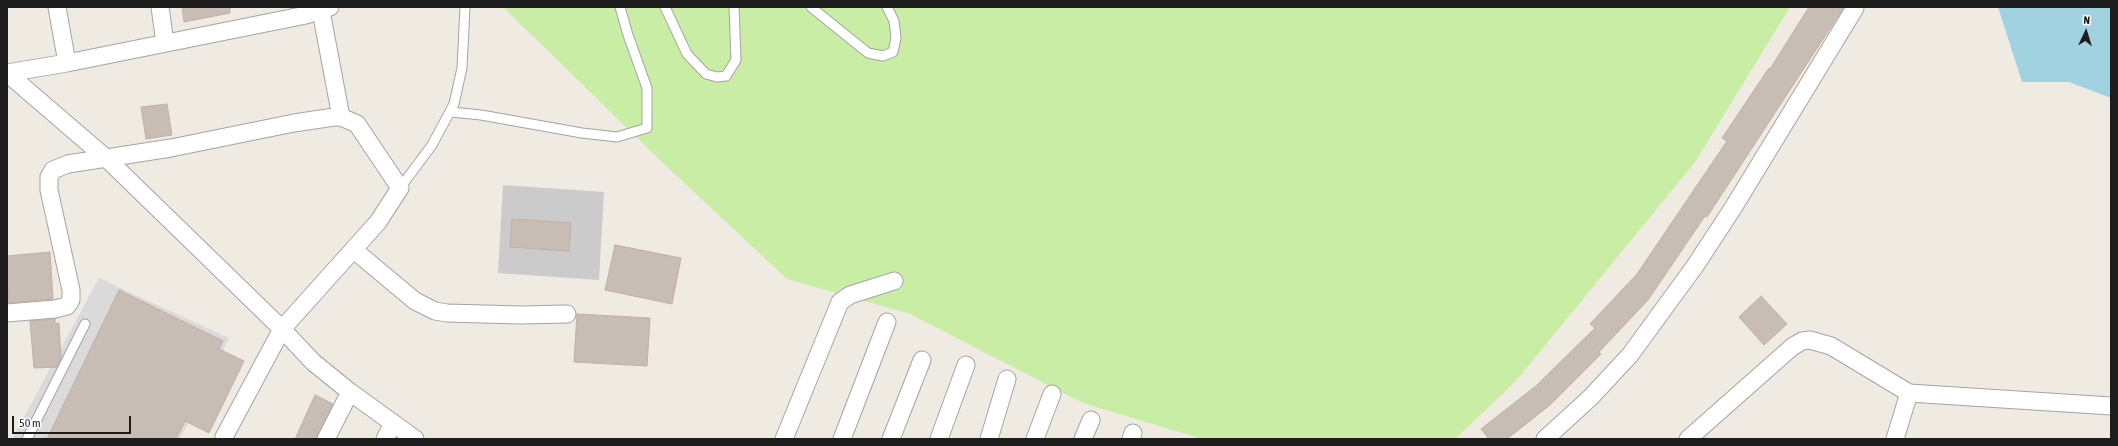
<!DOCTYPE html>
<html>
<head>
<meta charset="utf-8">
<style>
  body { margin:0 }
  #map { position:relative; width:2118px; height:446px; overflow:hidden; background:#efeae2; font-family:"Asap Condensed",sans-serif }
  canvas { display:block }
  .frame { position:absolute; inset:0; border:8px solid #1d1d1d; pointer-events:none }
  .north { position:absolute; left:2066px; top:12px; width:40px; height:40px; -webkit-text-stroke:3px #fff; paint-order:stroke; rotate:4deg; font-size:11px; font-weight:700; line-height:16px; text-align:center; color:#1d1d1d }
  .north::after { content:''; display:block; margin:auto; width:14px; height:18px; background:#1d1d1d; clip-path:polygon(50% 0,100% 100%,50% 72%,0 100%) }
  .scale { position:absolute; left:12px; top:416px; width:119px; height:18px; box-sizing:border-box; border:2px solid #1d1d1d; border-top:0; padding-left:5px; font-size:12px; line-height:14px; white-space:nowrap; color:#1d1d1d; -webkit-text-stroke:3px #fff; paint-order:stroke }
</style>
</head>
<body>
<div id="map">
<canvas width="2118" height="446"></canvas>
<div class="frame"></div>
<div class="north">N</div>
<div class="scale">50 m</div>
</div>
<script>
const context = document.querySelector('canvas').getContext('2d');
context.lineJoin = 'round';
function paint(path, color) { context.fillStyle = color; context.fill(path, 'evenodd'); }
const toPath = rows => new Path2D(rows.map(r => 'M' + r).join(''));
function stroke(path, color, width, dash) { context.strokeStyle = color; context.lineWidth = width; context.lineCap = dash ? 'butt' : 'round'; context.setLineDash(dash || []); context.stroke(path); }
paint(toPath([
  [99,278,229,338,180,439,12,439]
]), '#dbdada');
paint(toPath([
  [503,185,604,192,599,280,498,273]
]), '#cbcbcb');
paint(toPath([
  [503,7,1790,7,1695,162,1515,382,1455,439,1202,439,1083,403,910,314,787,279,663,163]
]), '#c9eda5');
paint(toPath([
  [1998,7,2111,7,2111,98,2069,82,2022,82]
]), '#a0d2df');
const building = toPath([
  [182,7,230,7,230,13,184,22,182,7],
  [1809,7,1844,7,1707,217,1705,216,1648,300,1599,352,1601,354,1550,405,1507,439,1489,439,1481,429,1537,385,1595,328,1590,324,1637,274,1727,141,1722,138,1769,68,1770,69,1809,7],
  [167,104,172,135,146,139,141,107,167,104],
  [512,219,571,223,569,251,510,247,512,219],
  [615,245,681,258,672,304,605,290,615,245],
  [50,252,53,299,8,303,7,256,50,252],
  [119,290,223,341,219,349,244,361,209,433,185,421,176,439,47,439,119,290],
  [1761,296,1787,324,1764,345,1739,317,1761,296],
  [577,314,650,318,647,366,574,362,577,314],
  [55,319,55,324,59,323,61,358,57,367,34,368,30,321,55,319],
  [315,395,333,404,316,439,295,439,315,395]
]);
paint(building, '#c7bdb5');
stroke(building, '#c1b0a4', 1);
const service = toPath([
  [665,7,687,54,706,74,717,77,726,76,736,60,734,7],
  [811,7,868,53,883,56,893,52,896,38,894,21,887,7],
  [451,112,481,115,582,133,617,137,647,128,647,88,628,35,620,7],
  [400,188,432,145,454,104,462,68,465,7],
  [27,439,85,324]
]);
const minor = toPath([
  [57,7,67,63],
  [160,7,165,43],
  [321,11,341,117],
  [7,73,107,159,282,329,313,362,350,392,415,439],
  [7,73,67,63,306,15,330,7],
  [354,250,415,301,435,311,447,313,520,315,567,314],
  [7,313,55,309,67,306,71,300,71,290,49,190,49,177,53,170,68,164,171,148,294,123,334,117,341,117,357,124,400,188,378,222,282,329,224,437],
  [326,439,350,392],
  [385,439,393,423],
  [784,439,840,302,850,295,894,281],
  [842,439,887,322],
  [891,439,922,360],
  [939,439,966,365],
  [989,439,1007,379],
  [1035,439,1052,394],
  [1083,439,1091,420],
  [1131,439,1133,433],
  [1545,439,1591,397,1630,355,1695,266,1733,208,1855,8],
  [1688,439,1792,347,1802,341,1810,340,1831,346,1909,393,2111,406],
  [1895,439,1909,393]
]);
stroke(service, '#a4a4a4', 11);
stroke(minor, '#a4a4a4', 19);
stroke(service, '#fff', 9);
stroke(minor, '#fff', 17);
</script>
</body>
</html>
